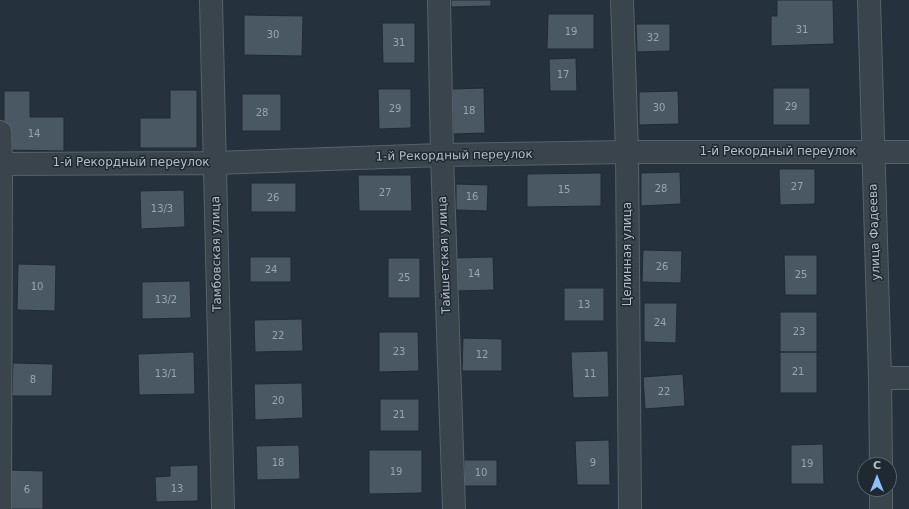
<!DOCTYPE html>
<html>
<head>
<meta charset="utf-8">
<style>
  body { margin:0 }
  #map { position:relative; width:909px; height:509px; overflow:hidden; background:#25323d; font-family:"DejaVu Sans",sans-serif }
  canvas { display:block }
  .north { position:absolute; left:857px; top:457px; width:40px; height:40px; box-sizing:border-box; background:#1e2932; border:1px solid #5a656e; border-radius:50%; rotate:0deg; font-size:11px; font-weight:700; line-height:16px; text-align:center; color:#b5bec8 }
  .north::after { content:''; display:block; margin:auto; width:14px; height:18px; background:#8dc1f5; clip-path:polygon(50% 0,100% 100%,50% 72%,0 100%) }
</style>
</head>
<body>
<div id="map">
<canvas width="909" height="509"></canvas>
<div class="north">С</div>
</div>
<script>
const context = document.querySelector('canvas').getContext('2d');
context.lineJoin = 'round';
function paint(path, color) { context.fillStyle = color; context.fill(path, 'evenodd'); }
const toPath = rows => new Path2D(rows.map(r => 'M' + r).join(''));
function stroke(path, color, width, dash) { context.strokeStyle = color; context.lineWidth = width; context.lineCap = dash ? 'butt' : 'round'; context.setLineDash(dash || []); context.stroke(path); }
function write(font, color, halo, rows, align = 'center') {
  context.font = font + ' "DejaVu Sans",sans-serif'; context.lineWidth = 3; context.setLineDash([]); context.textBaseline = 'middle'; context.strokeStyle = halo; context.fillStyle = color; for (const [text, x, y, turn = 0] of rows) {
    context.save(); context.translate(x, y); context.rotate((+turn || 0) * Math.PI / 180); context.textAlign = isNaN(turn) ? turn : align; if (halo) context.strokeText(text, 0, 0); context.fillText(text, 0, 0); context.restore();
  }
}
const building = toPath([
  [451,0,491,0,491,6,451,7,451,0],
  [777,0,833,0,834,44,771,46,771,16,777,16,777,0],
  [548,14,594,14,594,49,547,49,548,14],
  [244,15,303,16,302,56,244,55,244,15],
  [382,23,415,23,415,63,383,63,382,23],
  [636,24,670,24,670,51,637,52,636,24],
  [576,58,577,91,550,91,549,59,576,58],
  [484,88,485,133,453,134,452,89,484,88],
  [773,88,810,88,810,125,773,125,773,88],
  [378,89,411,89,411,128,379,129,378,89],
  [170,90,197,90,197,148,140,148,140,118,170,118,170,90],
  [4,91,30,91,30,117,64,117,64,151,4,150,4,91],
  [678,91,679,124,639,125,639,92,678,91],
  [242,94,281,94,281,131,242,131,242,94],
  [779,169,815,169,815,204,780,205,779,169],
  [680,172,681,204,641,206,641,173,680,172],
  [601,173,601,206,527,207,527,174,601,173],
  [358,175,411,175,412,211,359,211,358,175],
  [251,183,296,183,296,212,251,212,251,183],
  [456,184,488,185,487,211,456,210,456,184],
  [184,190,185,227,141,229,140,191,184,190],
  [643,250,682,251,681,283,642,282,643,250],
  [784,255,817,255,817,295,785,295,784,255],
  [250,257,291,257,291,282,250,282,250,257],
  [493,257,494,290,455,291,454,258,493,257],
  [388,258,420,258,420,298,388,298,388,258],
  [18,264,56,265,55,311,17,310,18,264],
  [190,281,191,318,142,319,142,282,190,281],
  [564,288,604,288,604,321,564,321,564,288],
  [644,303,677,303,676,343,644,342,644,303],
  [780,312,817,312,817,352,780,352,780,312],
  [302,319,303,351,255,352,254,320,302,319],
  [379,332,418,332,419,371,379,372,379,332],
  [463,338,502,339,502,371,462,371,463,338],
  [608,351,609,397,573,398,571,352,608,351],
  [194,352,195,394,139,395,138,354,194,352],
  [780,352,817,352,817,393,780,393,780,352],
  [13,363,53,364,52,396,12,396,13,363],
  [683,374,685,406,645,409,643,377,683,374],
  [302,383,303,418,255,420,254,384,302,383],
  [380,399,419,399,419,431,380,431,380,399],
  [609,440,610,485,577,485,575,441,609,440],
  [823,444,824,484,791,484,791,445,823,444],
  [299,445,300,479,257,480,256,446,299,445],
  [369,450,422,450,422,493,369,494,369,450],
  [464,460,497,460,497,486,464,486,464,460],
  [198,465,198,501,156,502,155,477,170,476,170,466,198,465],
  [11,470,43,471,43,509,10,509,11,470]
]);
paint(building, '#495863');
stroke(building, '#202b34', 1);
const minor = toPath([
  [211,0,223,509],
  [439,0,442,155,454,509],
  [622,0,627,152,630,509],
  [869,0,880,378,881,465],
  [0,132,1,164,0,509],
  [0,164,215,163,442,155,627,152,909,152],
  [880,378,909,378],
  [881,489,881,509]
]);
stroke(minor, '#57616b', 24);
stroke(minor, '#39444d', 22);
write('10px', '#9aa4af', null, [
  ["31",802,30],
  ["19",571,32],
  ["30",273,35],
  ["32",653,38],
  ["31",399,43],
  ["17",563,75],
  ["29",791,107],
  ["30",659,108],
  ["29",395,109],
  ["18",469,111],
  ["28",262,113],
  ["14",34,134],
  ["27",797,187],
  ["28",661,189],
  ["15",564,190],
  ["27",385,193],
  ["16",472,197],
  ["26",273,198],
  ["13/3",162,209],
  ["26",662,267],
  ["24",271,270],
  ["14",474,274],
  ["25",801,275],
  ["25",404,278],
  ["10",37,287],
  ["13/2",166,300],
  ["13",584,305],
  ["24",660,323],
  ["23",799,332],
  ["22",278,336],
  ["23",399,352],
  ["12",482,355],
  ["21",798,372],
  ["13/1",166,374],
  ["11",590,374],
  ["8",33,380],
  ["22",664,392],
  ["20",278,401],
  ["21",399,415],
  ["18",278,463],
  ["9",593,463],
  ["19",807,464],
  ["19",396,472],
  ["10",481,473],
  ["13",177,489],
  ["6",27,490]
]);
write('12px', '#b5bec8', '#1e2932', [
  ["1-й Рекордный переулок",778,152],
  ["1-й Рекордный переулок",454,156,-1],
  ["1-й Рекордный переулок",131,163],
  ["улица Фадеева",875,232,-92],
  ["Тамбовская улица",217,254,-91],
  ["Целинная улица",628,254,-90],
  ["Тайшетская улица",445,255,-92]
]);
</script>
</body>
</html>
